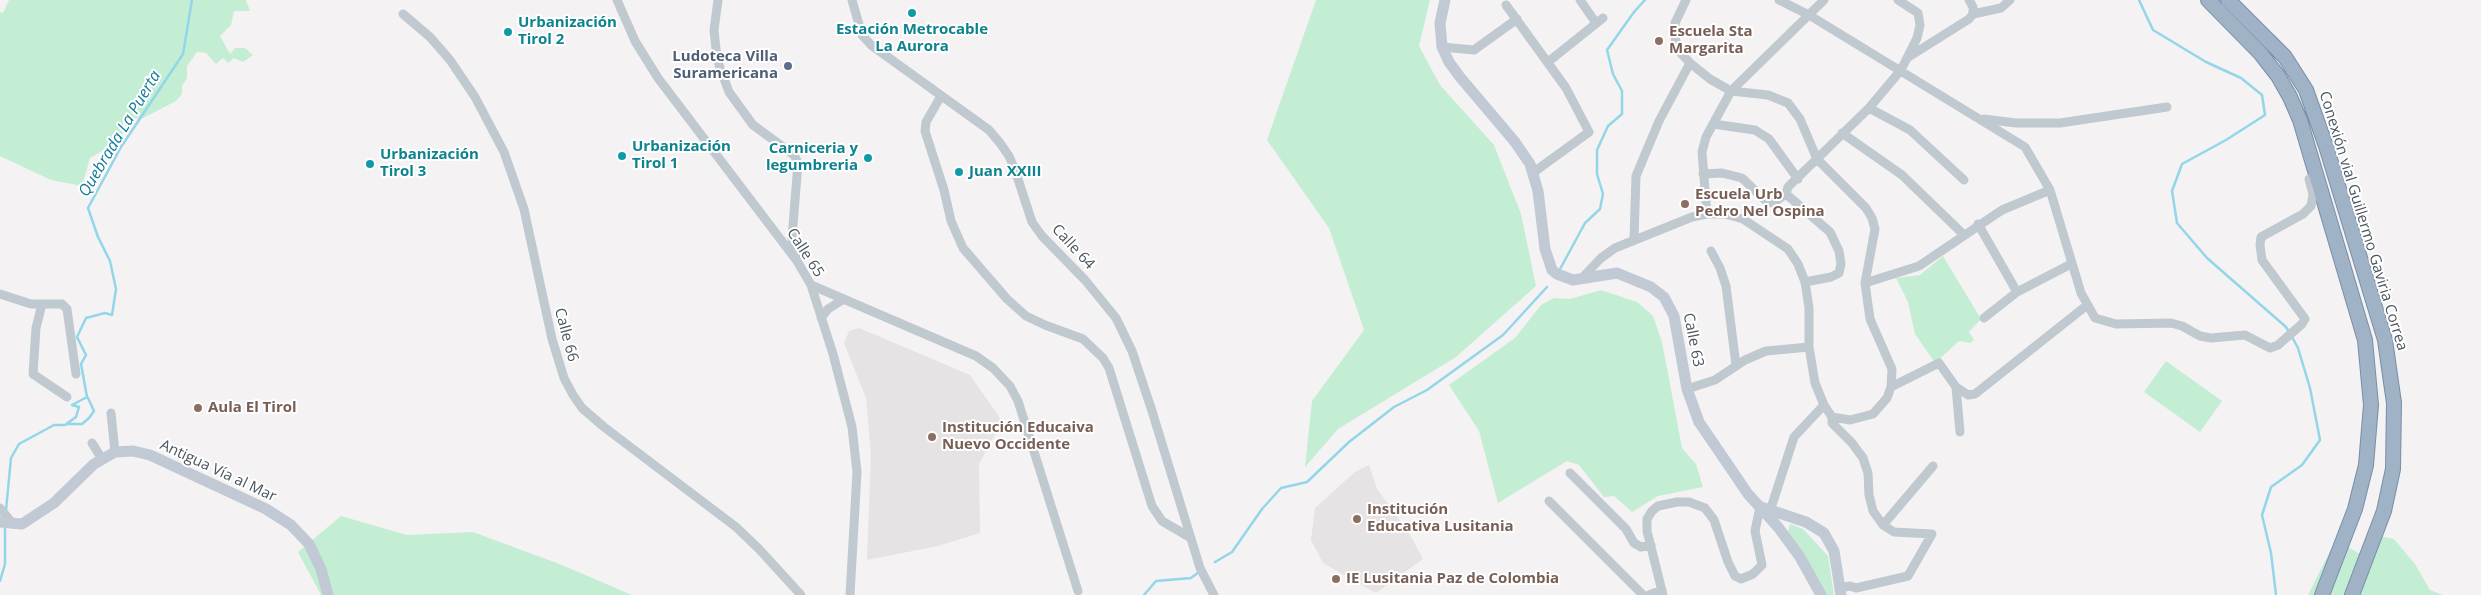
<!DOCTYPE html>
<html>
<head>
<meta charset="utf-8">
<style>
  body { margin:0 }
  canvas { display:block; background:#f4f2f2 }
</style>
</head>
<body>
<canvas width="2481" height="595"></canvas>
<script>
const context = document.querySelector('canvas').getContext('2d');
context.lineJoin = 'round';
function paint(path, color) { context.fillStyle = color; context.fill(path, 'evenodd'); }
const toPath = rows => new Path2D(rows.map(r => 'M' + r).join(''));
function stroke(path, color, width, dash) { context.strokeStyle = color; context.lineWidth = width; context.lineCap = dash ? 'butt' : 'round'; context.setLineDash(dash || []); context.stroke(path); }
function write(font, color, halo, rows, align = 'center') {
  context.font = font + ' "Open Sans",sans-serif'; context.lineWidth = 4; context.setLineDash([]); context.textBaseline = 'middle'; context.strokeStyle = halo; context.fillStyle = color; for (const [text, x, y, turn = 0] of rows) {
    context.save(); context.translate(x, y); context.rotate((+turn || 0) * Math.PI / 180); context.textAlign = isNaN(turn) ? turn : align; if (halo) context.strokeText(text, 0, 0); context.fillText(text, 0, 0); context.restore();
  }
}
paint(toPath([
  [859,328,970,375,1002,421,979,464,980,533,938,546,867,560,871,454,866,398,844,343,849,331],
  [1369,465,1377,489,1408,531,1423,559,1376,593,1323,563,1311,540,1315,508,1355,472]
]), '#e5e3e4');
paint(toPath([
  [9,0,246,0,250,11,234,11,231,25,220,36,230,54,235,48,245,48,253,55,243,62,234,58,228,63,223,58,216,64,206,53,197,52,187,66,187,78,182,86,182,94,176,101,143,118,126,119,123,123,126,130,114,144,90,158,82,186,51,180,0,156,0,12,3,13],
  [1316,0,1430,0,1419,46,1440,85,1494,145,1521,214,1536,286,1456,357,1338,429,1305,467,1312,401,1364,330,1329,228,1267,140],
  [1943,256,1981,319,1969,332,1974,340,1970,343,1959,341,1935,363,1915,334,1908,302,1896,278,1920,275],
  [1601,290,1637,302,1653,316,1662,342,1682,448,1696,464,1703,487,1658,496,1632,512,1614,496,1604,497,1579,465,1567,461,1498,503,1479,431,1449,385,1515,338,1541,305,1554,298,1570,299],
  [2166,361,2222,401,2200,432,2144,392],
  [341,516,407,535,473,532,562,565,632,595,321,595,298,552],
  [1790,524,1803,529,1828,556,1834,595,1826,595,1788,531],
  [2371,534,2394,539,2415,564,2430,590,2443,595,2308,595,2330,551,2344,545,2364,556]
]), '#c4eed4');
stroke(toPath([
  [2139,0,2153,30,2206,62,2241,78,2262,95,2265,115,2226,140,2182,164,2172,191,2177,223,2207,258,2286,327,2289,332],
  [1559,271,1585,223,1600,209,1603,194,1597,174,1597,150,1608,126,1622,114,1622,91,1613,74,1607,50,1634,12,1645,0],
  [68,424,82,424,89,418,94,411,88,398],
  [6,510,11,458,19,444,54,425,65,425,76,417,79,407,72,405,87,397,81,364,86,355,77,337,86,318,105,313,112,315,116,289,110,261,98,237,88,208,121,147,183,54,192,0],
  [1215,562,1232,552,1262,509,1281,488,1307,482,1349,442,1394,407,1427,390,1503,335,1547,287],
  [0,581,5,564,5,525],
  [1144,595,1156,581,1191,578,1199,572],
  [2276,595,2271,553,2262,515,2271,487,2302,465,2320,440,2310,388,2298,348,2292,337]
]), '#93d6e9', 2.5);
const trunk = toPath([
  [2208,0,2261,54,2278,76,2290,97,2300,120,2365,340,2371,405,2366,465,2355,509,2322,595],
  [2228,0,2285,57,2306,90,2326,146,2385,340,2394,403,2393,469,2384,511,2352,595]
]);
stroke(trunk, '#788fa9', 16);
stroke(toPath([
  [617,0,635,41,658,78,797,261,811,285,833,354,852,427,857,472,850,595],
  [718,0,714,30,716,49,719,65,729,92,753,125,794,155,798,163,792,238,796,258],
  [852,0,862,35,871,45,989,130,1000,143,1009,156,1015,170,1032,222,1042,236,1085,280,1116,318,1132,351,1152,411,1200,568,1214,595],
  [1580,0,1596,23],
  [1686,0,1675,23,1675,37,1678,50,1690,63,1710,79,1731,91,1768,95,1788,103,1800,119,1817,159,1866,208,1872,218,1875,229,1865,283,1870,319,1892,369,1891,387,1887,398,1873,414,1850,420,1832,417],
  [1779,0,1809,15,2025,147,2050,190,2081,293,2095,318,2116,324,2171,323,2182,326,2200,336,2211,338,2245,335,2270,348,2278,345,2302,324,2305,319,2262,260,2260,245,2261,237,2303,214,2311,206,2313,194,2309,179],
  [1506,5,1566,88,1589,132,1534,172],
  [403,14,430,37,450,60,475,97,504,152,524,209,552,339,564,378,573,395,582,408,604,427,736,527,759,549,801,595],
  [1973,14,2001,8,2010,0],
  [1442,47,1474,50,1517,19],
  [1907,58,1969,19,1973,14,1973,7,1969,0],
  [1548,62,1603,18],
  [941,96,926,122,925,131,944,190,951,221,963,248,1007,299,1026,316,1045,325,1083,339,1103,358,1109,368,1152,506,1162,521,1191,538],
  [1869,108,1910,130,1964,180],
  [1984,119,2016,123,2060,123,2167,107],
  [1713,124,1755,130,1769,139,1798,179],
  [1842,133,1902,175,1963,234],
  [1703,174,1722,173,1742,178,1767,202,1773,203,1786,194,1788,187,1869,108,1901,70,1917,38,1920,25,1918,13,1898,0],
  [1786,194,1830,232,1839,251,1841,264,1839,273,1831,277,1805,282],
  [1707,214,1702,152,1706,137,1731,91,1824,0],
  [1978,224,2017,292],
  [1634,239,1636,176,1659,121,1690,63],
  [1711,251,1720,268,1726,286,1736,365],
  [1581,279,1601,258,1615,248,1692,217,1707,214,1725,214,1743,219,1788,249,1798,264,1805,282,1809,308,1809,347,1815,383,1824,405,1832,417,1832,423,1852,443,1863,458,1868,473,1869,495,1873,511,1883,525,1894,532,1932,534,1908,576,1856,588,1850,586,1839,588],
  [1865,283,1919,266,2002,210,2050,190],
  [811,285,976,356,993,368,1010,386,1018,401,1078,591],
  [0,294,31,304,62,304,67,309,76,374],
  [42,304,36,328,33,374,67,397],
  [821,318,828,309,844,299],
  [1984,318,2017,292,2071,264],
  [1891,387,1939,363,1956,387,1968,395,1975,394,2086,306],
  [1956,387,1960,432],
  [1687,389,1715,380,1745,360,1766,351,1809,347],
  [111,413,115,452],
  [92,443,102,459],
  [1570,473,1626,529,1634,543,1641,547,1651,545],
  [1549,501,1643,595],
  [0,508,13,524],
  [1770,511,1794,437,1824,405],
  [1883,525,1933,466],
  [1649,595,1662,590],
  [1663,595,1647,531,1647,519,1652,511,1658,506,1677,502,1689,502,1705,508,1714,520,1728,562,1735,576,1741,579,1753,574,1762,565,1755,531,1760,507]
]), '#c0c9d0', 9);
stroke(toPath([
  [1445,0,1440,23,1442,47,1449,62,1460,77,1515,142,1530,164,1538,191,1545,249,1552,270,1557,274,1573,280,1617,273,1651,287,1664,297,1674,316,1687,389,1699,422,1748,494,1778,527,1800,557,1821,595],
  [1761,507,1806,522,1824,533,1834,551,1841,595],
  [0,522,22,524,54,503,94,464,115,452,133,451,150,455,266,509,291,525,309,544,321,569,328,595]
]), '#c1cad4', 11);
stroke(trunk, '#a0b2c6', 14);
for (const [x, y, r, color] of [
  [912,13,5,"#0f9aa8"],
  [508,32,5,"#0f9aa8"],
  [1659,41,5,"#8d6e63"],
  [788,66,5,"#5c6f8a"],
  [622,156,5,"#0f9aa8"],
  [868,158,5,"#0f9aa8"],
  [370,164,5,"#0f9aa8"],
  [959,172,5,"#0f9aa8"],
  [1685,204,5,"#8d6e63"],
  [198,408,5,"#8d6e63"],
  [932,437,5,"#8d6e63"],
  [1357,519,5,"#8d6e63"],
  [1336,579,5,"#8d6e63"]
]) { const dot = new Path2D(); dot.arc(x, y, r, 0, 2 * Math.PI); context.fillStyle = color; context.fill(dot); stroke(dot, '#fff', 2); }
write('bold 15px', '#0d838f', '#fff', [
  ["Urbanización",518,23],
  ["Tirol 2",518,40],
  ["Estación Metrocable",912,30,"center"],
  ["La Aurora",912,47,"center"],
  ["Urbanización",632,147],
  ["Tirol 1",632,164],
  ["Carniceria y",858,149,"right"],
  ["legumbreria",858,166,"right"],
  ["Urbanización",380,155],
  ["Tirol 3",380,172],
  ["Juan XXIII",969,172]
], 'left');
write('bold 15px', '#785e54', '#fff', [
  ["Escuela Sta",1669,32],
  ["Margarita",1669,49],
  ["Escuela Urb",1695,195],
  ["Pedro Nel Ospina",1695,212],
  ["Aula El Tirol",208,408],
  ["Institución Educaiva",942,428],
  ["Nuevo Occidente",942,445],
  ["Institución",1367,510],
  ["Educativa Lusitania",1367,527],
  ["IE Lusitania Paz de Colombia",1346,579]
], 'left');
write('bold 15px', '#4e5e75', '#fff', [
  ["Ludoteca Villa",778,57],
  ["Suramericana",778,74]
], 'right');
write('15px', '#4a555f', '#fff', [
  ["Conexión vial Guillermo Gaviria Correa",2363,221,73],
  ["Calle 64",1073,247,47],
  ["Calle 65",805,253,57],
  ["Calle 66",566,335,75],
  ["Calle 63",1693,340,79],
  ["Antigua Vía al Mar",218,471,25]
]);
write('italic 16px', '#147c99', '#fff', [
  ["Quebrada La Puerta",120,134,-59]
]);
</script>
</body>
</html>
